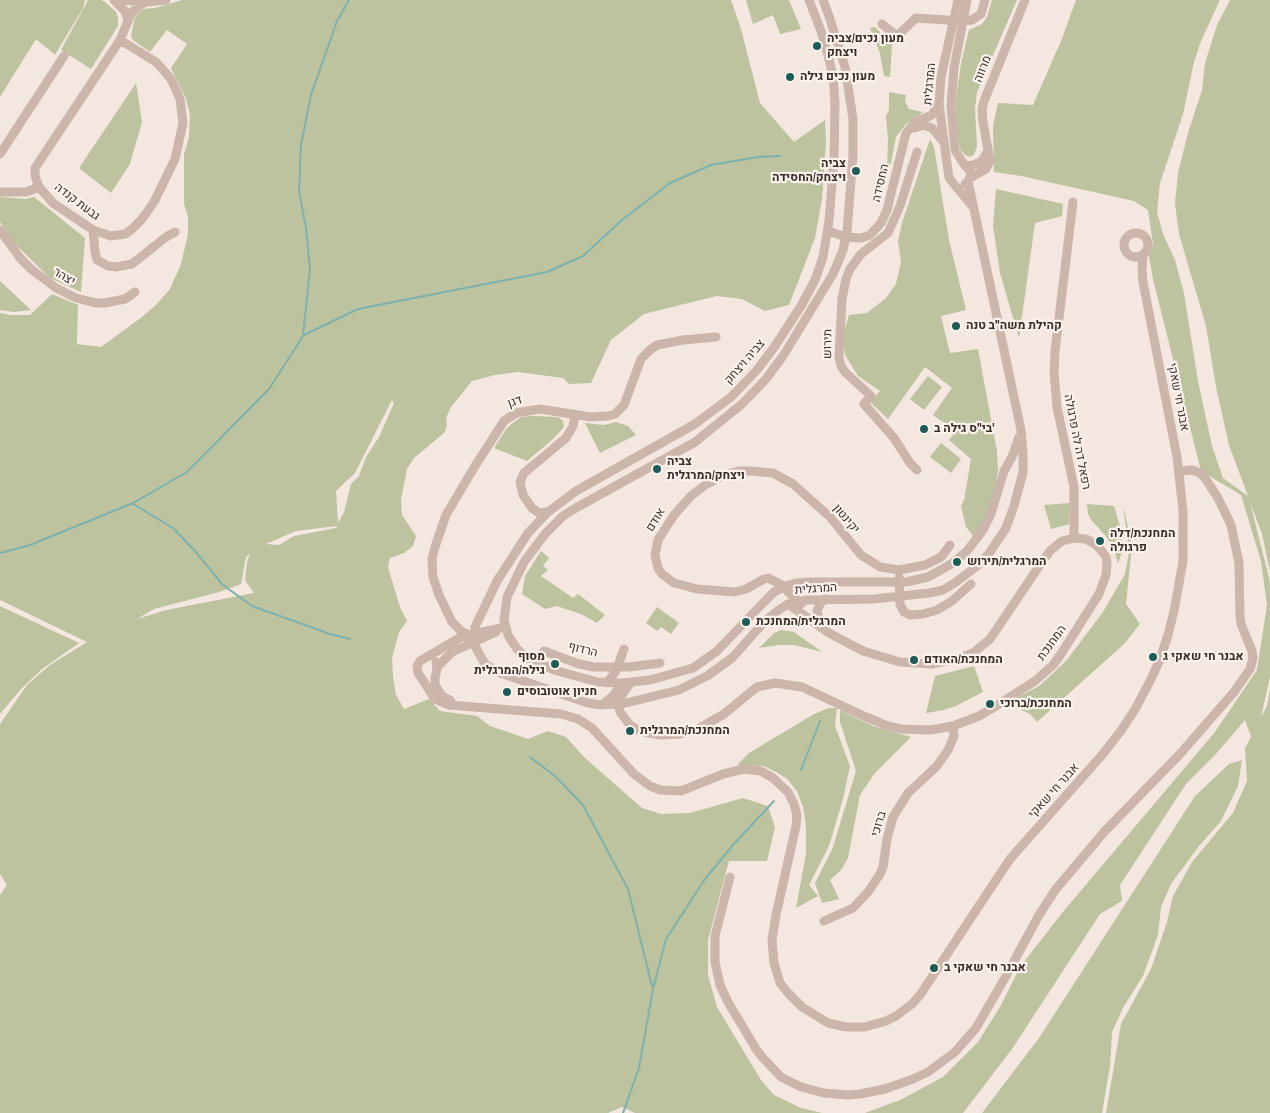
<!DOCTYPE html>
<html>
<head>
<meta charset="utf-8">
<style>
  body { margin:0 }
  canvas { display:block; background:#f3e7df }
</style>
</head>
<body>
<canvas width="1270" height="1113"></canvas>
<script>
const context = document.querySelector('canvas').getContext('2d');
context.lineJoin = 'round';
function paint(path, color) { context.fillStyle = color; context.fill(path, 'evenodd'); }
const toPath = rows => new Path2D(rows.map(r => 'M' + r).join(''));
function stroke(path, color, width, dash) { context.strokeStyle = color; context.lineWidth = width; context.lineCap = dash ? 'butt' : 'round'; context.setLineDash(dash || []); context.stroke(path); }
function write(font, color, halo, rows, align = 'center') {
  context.font = font + ' "Archivo Narrow",Heebo,sans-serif'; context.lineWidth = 4.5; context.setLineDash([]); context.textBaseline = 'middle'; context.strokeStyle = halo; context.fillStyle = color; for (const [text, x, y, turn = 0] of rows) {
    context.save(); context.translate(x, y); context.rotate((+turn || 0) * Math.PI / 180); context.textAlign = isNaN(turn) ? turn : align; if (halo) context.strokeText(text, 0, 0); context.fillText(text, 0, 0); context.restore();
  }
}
paint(toPath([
  [0,0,85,0,83,8,55,55,36,39,0,97],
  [88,0,101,0,105,2,116,12,118,18,118,26,91,69,61,50],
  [182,0,731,0,741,29,760,103,794,142,825,120,826,143,822,199,815,238,789,305,765,311,742,299,717,296,644,314,611,340,591,383,569,384,563,378,518,372,495,375,472,381,451,407,446,418,447,424,445,432,414,458,407,469,401,500,402,515,416,536,413,546,404,553,390,558,388,567,400,607,407,621,399,632,392,658,393,677,396,695,404,709,429,699,440,711,477,716,490,726,528,739,548,731,566,737,585,758,642,808,661,814,690,813,743,798,768,806,775,827,767,861,729,861,708,940,708,975,717,1007,761,1080,774,1095,801,1108,822,1113,635,1113,622,1107,608,1113,0,1113,0,895,7,885,0,874,0,724,27,685,50,665,87,642,0,600,0,313,11,315,30,315,52,294,78,305,77,344,101,347,142,317,157,304,170,289,181,264,188,234,188,217,184,204,184,154,189,137,190,114,186,99,171,68,187,44,167,30,150,52,133,40,131,36,135,17,142,9,155,8],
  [392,400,394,403,379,437,366,457,359,476,351,484,344,512,338,523,336,491,355,473],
  [337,526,336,528,294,536,279,545,266,544,296,531],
  [250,554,247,562,245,580,254,593,166,610,137,619,154,609,219,592,241,584,246,557],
  [746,0,789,0,801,29,780,34,773,15,753,24],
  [992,0,1017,0,977,92,975,109,977,146,974,155,969,157,965,155,960,149,956,124,956,100,961,64,969,30,982,24,987,17],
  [1076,0,1220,0,1201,41,1194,62,1183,114,1160,183,1157,212,1163,234,1175,260,1184,293,1198,381,1212,446,1223,478,1248,496,1229,445,1216,387,1206,326,1179,234,1175,203,1178,173,1188,133,1202,90,1205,63,1217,25,1230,0,1270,0,1270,571,1262,534,1250,502,1270,582,1270,677,1261,717,1267,706,1270,690,1270,1113,1106,1113,1121,1024,1151,969,1167,922,1173,896,1192,862,1233,813,1247,781,1245,748,1251,737,1245,720,1215,755,1186,784,1120,885,1122,901,1100,914,1012,1049,963,1113,865,1113,900,1100,943,1077,978,1042,1000,1007,1020,967,1062,913,1215,732,1257,670,1267,605,1261,561,1241,495,1201,471,1153,279,1149,256,1153,244,1148,210,1134,201,1021,176,994,172,993,126,998,103,1033,105,1061,41],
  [875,27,892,45,890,77,884,76,880,53,870,28],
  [136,83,142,122,130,164,111,193,79,168],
  [889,92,906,95,905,102,909,109,923,112,906,124,896,137,890,168,887,168,888,141,886,116,889,110],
  [930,139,934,147,949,240,966,310,941,316,950,353,978,349,997,451,998,471,992,502,988,512,974,537,966,527,961,506,964,500,971,459,949,440,956,431,933,415,952,388,925,367,888,419,870,402,880,391,858,376,845,355,843,335,849,315,867,313,886,298,896,284,901,262,898,241,902,223],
  [996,189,1063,204,1062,216,1035,223,1019,338,1000,273,993,226],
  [0,197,26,199,34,197,85,238,81,292,50,278,13,242,0,222],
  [0,281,31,310,14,312,0,310],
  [928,376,942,387,924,410,910,399],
  [532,416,558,417,563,421,564,427,552,440,527,461,494,448,506,429,514,422,521,417],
  [616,422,628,426,636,435,600,453,585,423,604,425],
  [941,443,961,459,951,473,930,457],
  [1070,503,1069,524,1051,529,1044,505],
  [1087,504,1114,506,1120,526,1123,550,1118,563,1113,547,1105,535,1092,521,1088,514],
  [1123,505,1132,546,1126,604,1140,624,1124,644,1037,722,1030,714,1007,703,1039,686,1066,661,1103,612,1125,574,1129,552],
  [541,551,549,558,543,566,548,570,541,576,573,598,578,594,605,615,597,623,583,615,557,606,545,609,522,594,525,576],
  [0,606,79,643,42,669,21,689,0,714],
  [657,607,679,623,671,634,661,627,657,631,646,623],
  [781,630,794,632,822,652,794,645,779,645,759,648,774,633],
  [974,666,983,692,956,706,944,710,926,713,935,676],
  [829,708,837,708,835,726,850,766,843,799,829,846,809,885,818,896,796,908,806,854,806,825,803,807,797,791,788,780,778,773,764,766,737,765,749,753,814,714],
  [840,710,873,726,911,737,875,773,860,795,848,858,841,870,830,880,839,899,822,903,815,883,832,850,856,771,840,722],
  [1242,760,1238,786,1221,821,1199,846,1171,884,1161,907,1158,935,1143,976,1124,1006,1112,1032,1110,1066,1102,1113,982,1113,1039,1038,1195,796,1229,764]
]), '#bcc39e');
stroke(toPath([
  [304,335,358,309,547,272,583,256,622,220,670,183,711,165,758,157,780,156],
  [133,504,173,528,195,551,223,585,252,606,330,634,350,639],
  [0,553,30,545,133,503,187,472,269,389,303,336,310,269,306,228,299,191,301,145,311,95,337,21,349,0],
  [530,757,555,776,583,805,628,889,652,986],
  [801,770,820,721],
  [623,1113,639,1068,653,989,666,939,705,879,733,845,774,801]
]), '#7db1ad', 2);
stroke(toPath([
  [114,0,125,11,128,21],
  [121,0,146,2,166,0],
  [809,0,822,34,829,59,833,76,835,103,834,159,829,221,823,257,815,280,801,306,775,346,757,370,731,397,695,424,576,491,548,512,528,533,497,581,475,627,474,639,476,648,485,664,500,673,588,703,601,705,626,703,679,690,707,676,732,658,765,621,780,609,788,604,807,600,874,599,929,593,943,590,956,582,977,566,988,555,1006,528,1014,506,1023,472,1023,453,1021,430,968,181],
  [823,0,829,16,845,67,853,119,853,155,847,231,843,250,833,274,783,356,766,379,742,404,695,442,574,509,563,516,545,534,524,562,507,597,504,620,508,635,517,649,528,659,557,671,598,682,622,683,650,680,693,668,717,651,765,601,774,592,785,586,796,583,811,582,906,582,928,577,953,563,967,551,983,530,991,514,1004,471,1012,457,1019,437],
  [958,0,941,77,939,104,949,178,972,206],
  [882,24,897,36,916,18,962,21,972,20,981,14,985,0],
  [120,40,156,62,171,79,180,99,183,123,175,159,154,202,142,219,132,229,125,234,111,236,93,230,53,203,39,187,35,176,35,168,120,40,131,14,138,6,146,2],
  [914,128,923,125,932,128,943,141],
  [917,152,900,206,888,233,861,254,850,269,846,279,842,299,839,358,841,366,845,372,871,396,864,404,894,438,910,463,917,470],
  [0,154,64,56],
  [966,165,970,166,981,162,988,151],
  [970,178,986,169,990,161,983,122,982,110,984,101,1025,0],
  [965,184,968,181,971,175,970,171,963,163,955,150,951,106,954,68,967,0],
  [0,192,26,192,39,187],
  [1073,202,1055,351,1054,373,1057,407,1074,487,1074,538],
  [0,230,20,258,31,269,56,288,76,298,96,303,105,303,125,299,135,292],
  [93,230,95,252,97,260,108,266,116,267,132,264,166,237,175,232],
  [828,231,846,237,861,238,870,235,881,223,887,210,906,133,915,122,932,115,939,104],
  '1124 245a12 12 0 1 1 24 0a12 12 0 1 1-24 0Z',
  [548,512,539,513,532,508,523,495,520,482,524,473,566,438,573,426,575,415],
  [899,577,900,604,904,612,910,615,923,614,937,610,952,601,971,584],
  [801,604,780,584,768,578,764,579,746,589,735,592,697,589,674,583,662,574,658,568,655,555,658,540,674,515,691,496,705,485,722,476,739,471,750,471,773,473,793,484,830,517,861,555,880,567,899,570,925,565,941,557,950,545],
  [820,622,817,611,820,604,825,599],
  [505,627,461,637,420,661,417,666,418,673,435,699,449,705,561,714,578,719,592,728,634,774,650,786,660,790,681,791,723,774,744,769,761,771,773,778,788,792,794,804,797,815,796,826,776,915,772,940,774,963,780,983,789,994,802,1007,828,1023,846,1027,865,1027,886,1021,896,1016,912,1004,920,995,1010,859,1102,755,1120,732,1134,711,1149,683,1159,662,1168,635,1174,611,1183,561,1183,510,1177,457,1143,282,1142,270,1143,254],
  [469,635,461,631,452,622,439,595,433,577,432,559,435,547,446,515,475,466,504,421,516,413,540,409,591,417,608,416,615,414,624,405,641,359,650,350,657,345,683,340,716,337],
  [544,651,579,664,594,667,629,667,660,663],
  [436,662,437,669,435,678,435,685,442,696,451,701],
  [437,667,452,652,496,632],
  [631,682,620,698,618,704,620,712,630,725,640,731,649,733,661,735,680,734,698,729,724,714,757,687,775,683,802,687,866,717,885,725,901,729,930,730,953,726,979,716,996,706,1035,681,1053,665,1061,654,1099,594,1106,575,1107,564,1106,557,1101,550,1095,544,1086,539,1074,538,1062,541,1050,551,1044,559,990,639,973,653,956,659,932,664,900,662,863,651,829,633,788,604],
  [607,683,616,671,624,649],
  [602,705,613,696,621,684],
  [730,877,715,936,715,962,720,985,728,1002,756,1049,763,1058,781,1077,801,1087,824,1093,848,1095,860,1094,885,1089,913,1079,928,1072,955,1052,976,1028,1006,976,1039,915,1056,889,1105,831,1180,754,1234,692,1250,669,1253,658,1252,651,1241,624,1240,616,1239,563,1231,525,1218,498,1205,478,1200,473,1192,470,1180,471],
  [824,921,853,908,868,892,880,874,883,867,887,839,893,817,908,793,937,766,948,750,954,736,953,726]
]), '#ccb5aa', 9);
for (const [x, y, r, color] of [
  [817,46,5,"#1e5c58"],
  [790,77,5,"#1e5c58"],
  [856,171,5,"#1e5c58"],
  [956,326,5,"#1e5c58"],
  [924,429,5,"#1e5c58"],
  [657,469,5,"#1e5c58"],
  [1100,541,5,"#1e5c58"],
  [957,562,5,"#1e5c58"],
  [746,622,5,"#1e5c58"],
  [1153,657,5,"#1e5c58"],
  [914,660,5,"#1e5c58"],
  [555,664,5,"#1e5c58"],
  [507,692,5,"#1e5c58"],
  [990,704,5,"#1e5c58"],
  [630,731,5,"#1e5c58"],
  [934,968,5,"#1e5c58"]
]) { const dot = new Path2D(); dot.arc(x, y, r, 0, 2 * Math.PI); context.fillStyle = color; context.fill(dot); stroke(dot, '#fbf2ec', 2); }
write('bold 12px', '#3a2d2a', '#fbf2ec', [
  ["מעון נכים/צביה",827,39],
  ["ויצחק",827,53],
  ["מעון נכים גילה",800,77],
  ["צביה",846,164,"right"],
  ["ויצחק/החסידה",846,178,"right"],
  ["קהילת משה\"ב טנה",966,326],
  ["בי\"ס גילה ב'",934,429],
  ["צביה",667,462],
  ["ויצחק/המרגלית",667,476],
  ["המחנכת/דלה",1110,534],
  ["פרגולה",1110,548],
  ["המרגלית/תירוש",967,562],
  ["המרגלית/המחנכת",756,622],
  ["מסוף",545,657,"right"],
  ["גילה/המרגלית",545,671,"right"],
  ["אבנר חי שאקי ג",1163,657],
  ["המחנכת/האודם",924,660],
  ["חניון אוטובוסים",517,692],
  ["המחנכת/ברוכי",1000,704],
  ["המחנכת/המרגלית",640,731],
  ["אבנר חי שאקי ב",944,968]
], 'left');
write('12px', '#3a2d2a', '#fbf2ec', [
  ["מרווה",983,69,-68],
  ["המרגלית",930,84,-85],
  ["החסידה",881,183,-77],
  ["גבעת קנדה",77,202,37],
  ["יצהר",64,277,30],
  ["תירוש",828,344,-89],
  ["צביה ויצחק",745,362,-49],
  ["אבנר חי שאקי",1178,397,79],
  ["דגן",515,402,-19],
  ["רפאל דה לה פרגולה",1077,442,79],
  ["יקינטון",846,519,50],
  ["אודם",656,520,-58],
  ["המרגלית",816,589,-4],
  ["המחנכת",1052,643,-54],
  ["הרדוף",583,650,14],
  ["אבנר חי שאקי",1054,791,-48],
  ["ברוכי",879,824,-74]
]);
</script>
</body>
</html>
